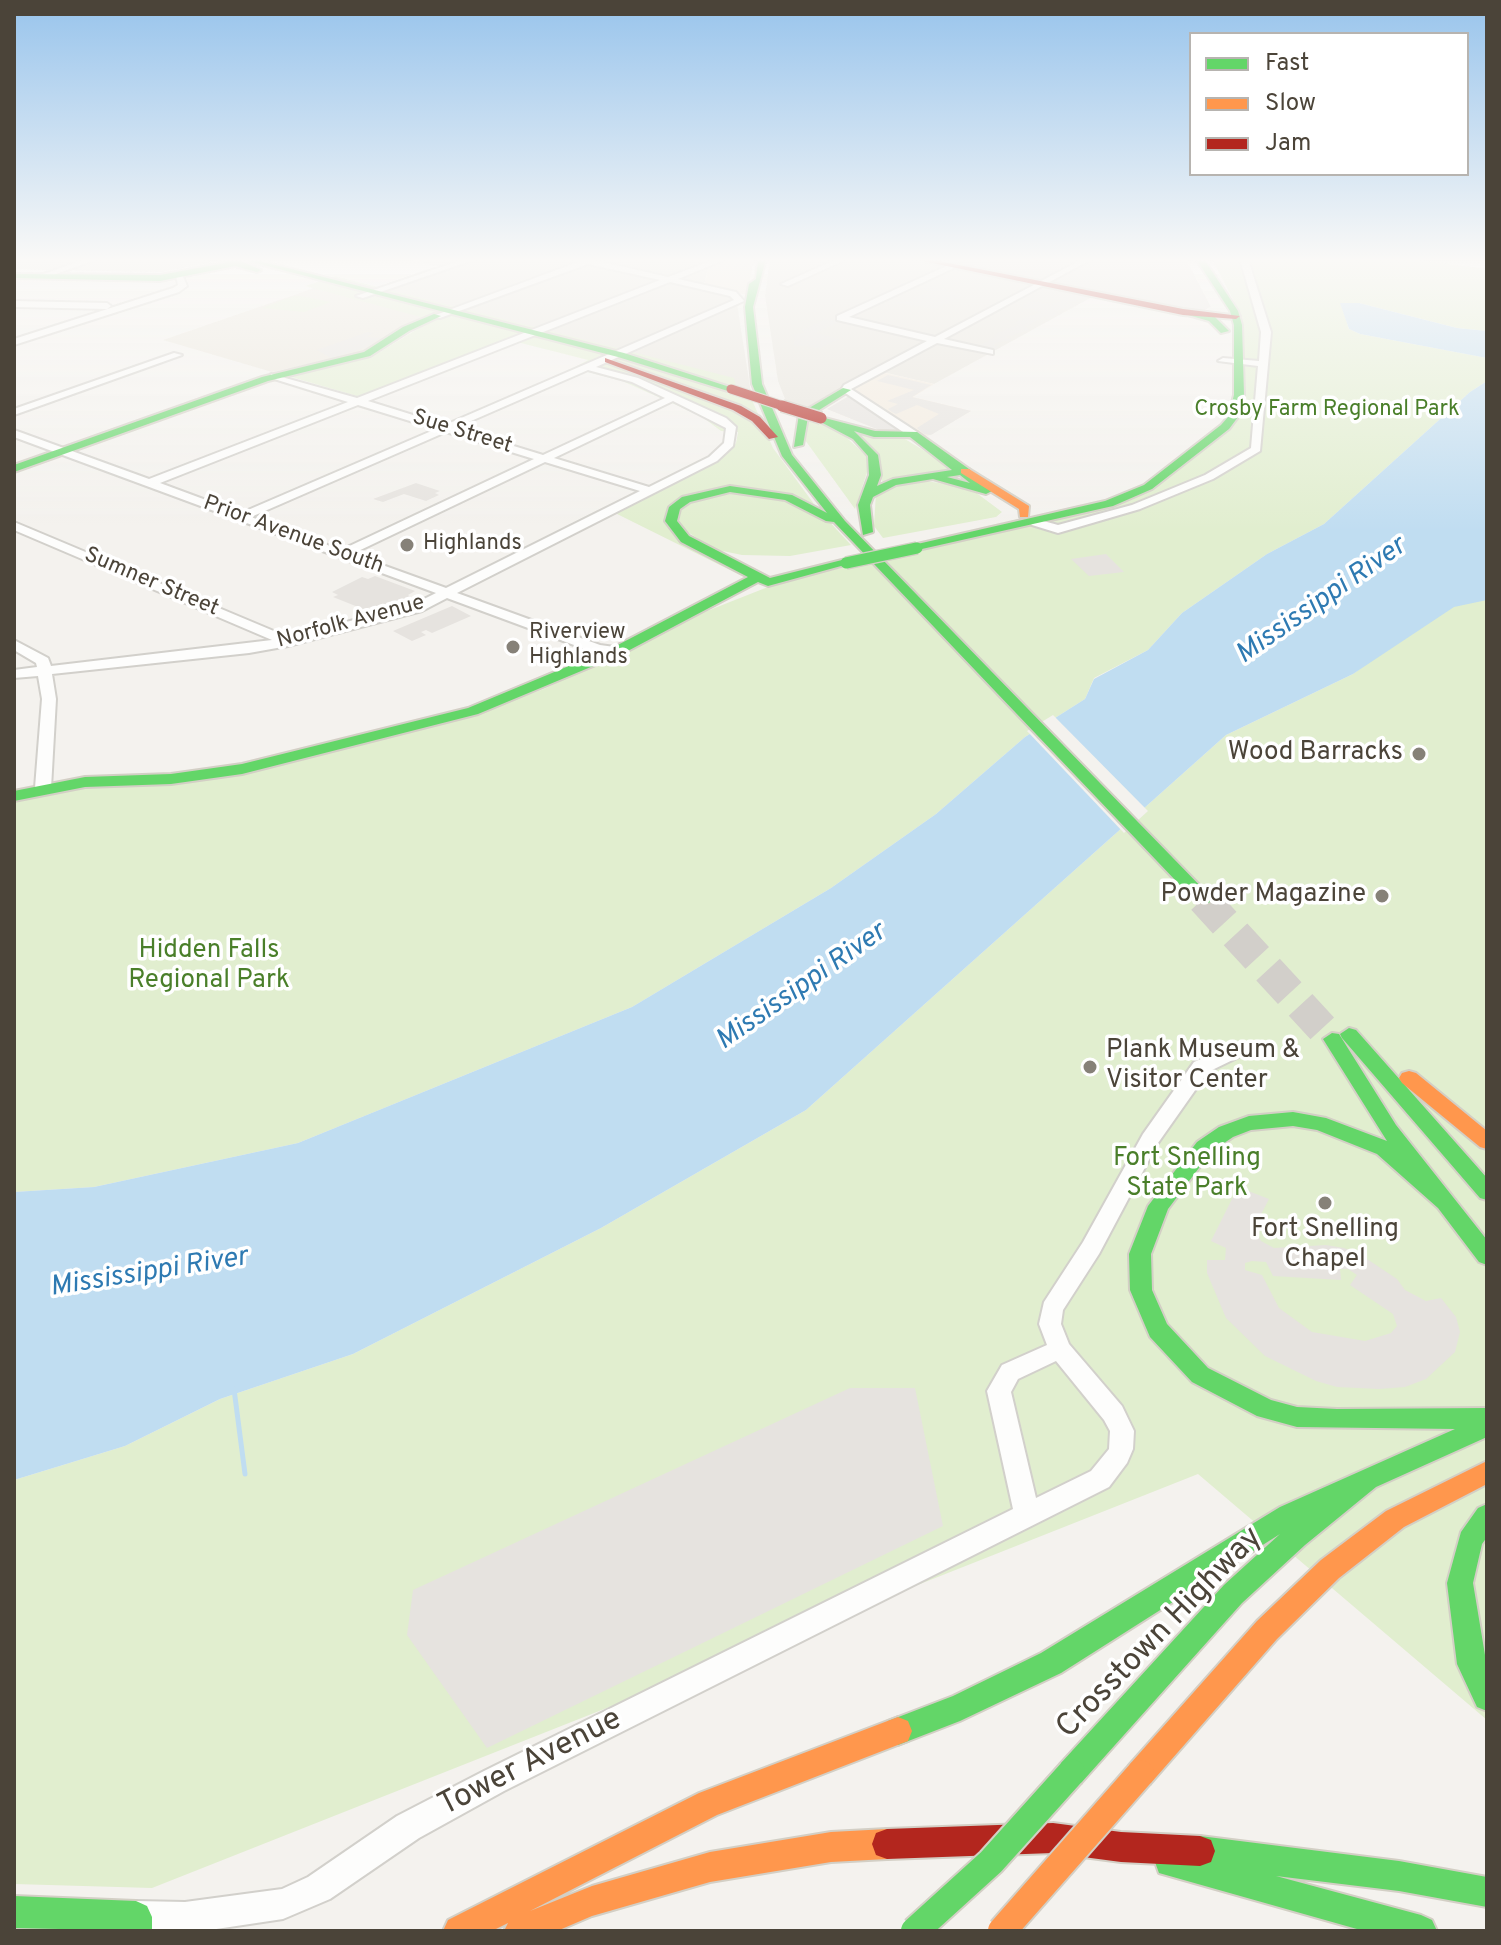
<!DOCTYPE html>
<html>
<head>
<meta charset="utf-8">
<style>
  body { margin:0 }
  #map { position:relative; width:1501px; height:1945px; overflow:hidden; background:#f4f2ee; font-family:Overpass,sans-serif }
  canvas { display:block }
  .frame { position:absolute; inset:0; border:16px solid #4b4439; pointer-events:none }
  .legend { position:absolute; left:1189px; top:32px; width:280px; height:144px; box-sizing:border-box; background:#fff; border:2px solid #b7b4b0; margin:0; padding:10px 14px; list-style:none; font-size:24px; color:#4b4439 }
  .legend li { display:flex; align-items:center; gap:16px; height:40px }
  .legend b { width:40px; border:2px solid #b7b4b0 }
</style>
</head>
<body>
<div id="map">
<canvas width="1501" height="1945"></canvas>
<div class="frame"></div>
<ul class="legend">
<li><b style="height:10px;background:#63d668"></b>Fast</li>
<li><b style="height:10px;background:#ff974d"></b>Slow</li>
<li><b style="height:10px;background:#b3261e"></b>Jam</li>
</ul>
</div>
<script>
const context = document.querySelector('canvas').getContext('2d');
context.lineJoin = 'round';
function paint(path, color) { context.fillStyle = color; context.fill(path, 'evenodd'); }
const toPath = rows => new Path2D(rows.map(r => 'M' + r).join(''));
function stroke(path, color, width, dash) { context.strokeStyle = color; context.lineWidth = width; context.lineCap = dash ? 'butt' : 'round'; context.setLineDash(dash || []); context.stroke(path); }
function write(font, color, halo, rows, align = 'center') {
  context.font = font + ' Overpass,sans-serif'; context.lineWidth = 7; context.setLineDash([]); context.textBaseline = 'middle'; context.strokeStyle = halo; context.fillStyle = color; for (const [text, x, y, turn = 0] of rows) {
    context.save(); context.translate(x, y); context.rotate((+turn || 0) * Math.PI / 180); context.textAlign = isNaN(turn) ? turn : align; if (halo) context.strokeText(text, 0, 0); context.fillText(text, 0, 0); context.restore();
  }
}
paint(toPath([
  [14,259,89,259,48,270,14,269],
  [98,259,200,259,213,262,162,272,58,270],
  [407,259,715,259,710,261,703,289,736,297,751,393,382,291,446,268],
  [770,259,905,259,1094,296,934,384,870,369,803,410,787,404,778,381,765,296]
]), '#e7e4dc');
paint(toPath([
  [727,259,754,259,747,295,704,286,709,265],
  [881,372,934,384,913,397,971,411,924,438,908,427,884,432,827,409,856,392,850,388]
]), '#f3ebdf');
paint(toPath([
  [928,259,1186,259,1211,307,1202,311,1187,310]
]), '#e6e2de');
paint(toPath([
  [314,288,427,316,363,352,272,372,163,340]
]), '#eae5da');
paint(toPath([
  [1212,259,1412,259,1487,269,1487,331,1457,328,1359,303,1341,304,1349,329,1360,334,1487,358,1487,381,1470,392,1324,524,1267,554,1182,613,1148,650,1094,678,1085,699,1025,737,936,814,831,888,632,1007,298,1143,94,1187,14,1192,14,801,105,783,192,778,465,717,544,689,702,613,778,583,1133,499,1235,422,1242,317],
  [335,276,734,378,738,395,752,400,773,448,814,504,710,489,666,522,744,577,615,513,726,455,736,443,738,432,721,431,701,416,622,381,573,368,588,360,509,340,360,397,288,376,380,352,432,320,305,286],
  [294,296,301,296,331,302,304,312,262,308],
  [806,417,835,427,871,460,855,509,805,440],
  [852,430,879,437,908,437,914,441,905,439,956,470,883,482],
  [920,480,970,488,1002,512,996,517,883,538,874,526,876,492],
  [763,493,826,518,851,545,790,556,742,555,713,549,679,526,679,508,701,495],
  [1487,574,1487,1720,1198,1474,152,1888,14,1884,14,1480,125,1446,220,1399,353,1354,601,1228,806,1110,1226,735,1353,674]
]), '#e1eecf');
paint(toPath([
  [949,259,1028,261,1076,259,1043,276],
  [1098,259,1181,259,1206,307,1195,309,1059,283],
  [927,285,964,295,935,309,891,302,907,301,928,291,921,288],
  [1074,294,1089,297,1067,303,1073,305,1069,308,1054,311,1060,313,1050,318,1043,317,1025,327,1031,329,1006,337,1012,340,999,342,993,345,999,347,992,351,977,347,997,336,993,335,1020,324,1015,322,1042,312,1020,306,1032,301,1052,305],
  [826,319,838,322,816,333,839,339,820,348,794,345,795,337,791,335,804,333,802,330],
  [368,332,373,333,367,337,380,338,365,348,331,358,317,350],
  [888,375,931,385,912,397,971,411,931,435,924,434,917,428,939,414,917,405,896,414,892,412,888,409,898,404,887,401,914,390,877,381],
  [849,396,897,430,884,432,827,409],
  [416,483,440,491,435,493,439,495,426,501,404,494,383,502,373,499],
  [1106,554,1124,572,1089,576,1071,559],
  [375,576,415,591,408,595,412,598,363,609,333,597,338,595,332,592,362,577,368,579],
  [452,606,471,616,432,633,426,630,421,632,426,635,412,641,393,631],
  [1238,1187,1269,1199,1257,1222,1256,1232,1261,1241,1274,1248,1326,1245,1344,1248,1361,1255,1397,1279,1405,1290,1426,1301,1441,1298,1456,1317,1460,1332,1455,1352,1426,1379,1405,1387,1379,1389,1337,1387,1316,1381,1265,1356,1226,1318,1207,1273,1207,1260,1225,1260,1226,1248,1211,1241],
  [1252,1261,1266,1262,1273,1276,1341,1280,1340,1269,1348,1269,1357,1275,1350,1285,1393,1314,1397,1326,1391,1333,1365,1341,1312,1332,1279,1308,1262,1275,1245,1270,1245,1263],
  [850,1388,915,1388,943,1526,487,1748,407,1635,413,1590]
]), '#e6e3df');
paint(toPath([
  [1340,303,1359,303,1457,328,1487,331,1487,358,1360,334,1349,329],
  [1487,381,1487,600,1454,607,1353,674,1226,735,806,1110,601,1228,353,1354,220,1399,125,1446,14,1480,14,1192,94,1187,298,1143,632,1007,831,888,936,814,1025,737,1085,699,1094,679,1148,650,1182,613,1267,554,1324,524,1470,392]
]), '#c0ddf1');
paint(toPath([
  [1053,715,1148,811,1124,833,1027,731]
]), '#f4f2ee');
stroke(toPath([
  [234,1389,245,1474]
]), '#c0ddf1', 5);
stroke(toPath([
  [1203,899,1332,1039]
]), '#d2cfca', 32, [32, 16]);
const street = toPath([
  [86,259,97,259,45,278,38,276,86,259],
  [465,259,476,259,363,298,356,296,465,259],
  [571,259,589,259,668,277,716,259,726,259,678,279,736,292,744,301,596,367,638,378,726,418,736,427,733,446,717,461,457,593,600,645,622,648,622,654,593,652,447,598,422,611,288,646,249,653,52,674,56,699,51,788,43,793,38,791,35,788,42,699,38,676,14,678,14,670,37,667,36,663,14,650,14,640,48,658,51,666,272,640,14,530,14,522,288,637,412,605,436,593,14,437,14,430,149,479,348,402,271,378,271,374,357,398,660,280,588,264,440,318,433,316,578,262,571,259],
  [670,282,730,296,734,300,445,425,368,401,670,282],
  [588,370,632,382,665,398,543,455,455,428,588,370],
  [673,401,726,428,724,443,709,457,649,487,554,458,673,401],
  [358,405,436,429,241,513,160,483,358,405],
  [446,432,534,459,341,550,251,517,446,432],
  [545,462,640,491,446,588,352,554,545,462],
  [837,259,847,259,788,286,781,284,837,259],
  [1083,259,1092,259,944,339,993,350,993,354,937,343,851,389,917,432,917,436,909,436,841,390,844,385,927,341,837,320,837,316,951,264,954,268,849,317,935,337,1083,259],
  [1240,259,1248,259,1271,332,1260,451,1213,479,1140,509,1058,533,1032,525,1030,523,1036,519,1058,525,1132,505,1205,475,1251,448,1258,366,1218,361,1223,358,1259,361,1261,332,1240,259],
  [175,272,181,272,187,286,179,292,14,345,14,339,173,288,178,285,175,272],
  [14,301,107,303,111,306,107,309,14,307,14,301],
  [174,353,182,355,14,415,14,409,174,353],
  [1240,1042,1250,1048,1247,1053,1208,1072,1158,1143,1099,1254,1063,1310,1061,1324,1069,1344,1122,1406,1134,1431,1133,1449,1127,1463,1109,1487,504,1791,419,1838,330,1899,283,1919,203,1931,132,1931,125,1928,120,1917,125,1906,136,1901,185,1902,282,1889,308,1877,397,1816,484,1771,1013,1509,987,1391,1002,1365,1047,1345,1039,1324,1044,1302,1083,1242,1143,1134,1194,1062,1240,1042],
  [1056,1361,1104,1420,1110,1431,1109,1449,1091,1471,1036,1498,1011,1392,1018,1379,1056,1361]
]);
const fast = toPath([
  [217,259,241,261,261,270,257,272,235,266,160,281,14,278,14,274,160,275,225,263,217,259],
  [240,259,252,259,624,353,736,389,728,391,618,357,240,259],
  [758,259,766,259,753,307,762,384,792,455,845,521,1209,895,1211,899,1209,903,1197,903,834,522,826,521,785,500,730,492,690,502,680,509,677,521,689,536,770,578,846,559,852,563,768,586,758,582,622,654,478,714,242,774,171,784,85,787,14,801,14,791,85,777,171,774,242,764,468,708,612,648,748,577,681,542,665,521,669,507,682,497,730,486,792,495,827,513,782,456,752,384,745,307,749,284,756,279,758,259],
  [1196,259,1204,259,1238,311,1242,325,1244,395,1238,417,1229,429,1152,489,1113,506,913,551,913,545,1105,501,1144,485,1221,425,1228,417,1234,395,1234,325,1230,311,1196,259],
  [1191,310,1215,317,1229,331,1221,333,1209,321,1188,315,1191,310],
  [434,314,441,316,409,331,370,356,268,381,14,472,14,465,262,377,364,352,403,327,434,314],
  [843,388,851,390,808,417,803,445,794,447,799,414,843,388],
  [817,416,875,431,917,432,969,469,992,491,986,494,933,479,896,485,873,497,870,505,873,532,863,535,858,505,869,475,868,456,853,439,817,420,817,416],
  [854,431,874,437,910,437,952,470,893,479,877,486,881,475,878,455,854,431],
  [960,475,970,483,947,477,960,475],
  [1349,1028,1356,1030,1487,1178,1487,1200,1480,1198,1342,1038,1340,1034,1349,1028],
  [1332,1033,1339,1034,1396,1125,1487,1240,1487,1265,1479,1262,1438,1208,1377,1154,1317,1130,1293,1126,1251,1130,1233,1137,1211,1152,1168,1209,1151,1254,1152,1290,1167,1324,1208,1368,1271,1400,1297,1407,1337,1409,1487,1408,1487,1437,1376,1487,1305,1545,1242,1603,1081,1783,1071,1788,1061,1783,1056,1773,1061,1763,1224,1585,1280,1534,1061,1673,960,1721,898,1745,888,1741,884,1731,888,1721,953,1696,1041,1653,1280,1507,1455,1429,1297,1427,1257,1416,1192,1382,1150,1337,1130,1290,1129,1254,1148,1206,1197,1142,1219,1127,1249,1116,1293,1112,1326,1118,1387,1141,1323,1039,1332,1033],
  [1487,1504,1487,1537,1482,1544,1473,1583,1487,1667,1487,1711,1477,1707,1457,1664,1447,1583,1461,1532,1478,1508,1487,1504],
  [1200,1836,1399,1861,1487,1877,1487,1907,1399,1891,1276,1876,1421,1915,1432,1920,1437,1931,1364,1931,1159,1873,1155,1862,1159,1851,1170,1847,1185,1851,1189,1840,1200,1836],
  [14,1896,136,1901,147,1906,152,1917,152,1931,14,1928,14,1896]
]);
const slow = toPath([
  [961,469,969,469,1029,506,1028,517,1020,517,1019,509,961,473,961,469],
  [1409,1071,1416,1073,1487,1131,1487,1149,1480,1147,1402,1083,1399,1078,1402,1073,1409,1071],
  [1487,1461,1487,1484,1404,1527,1339,1578,1277,1639,1150,1784,1140,1789,1130,1784,1125,1774,1130,1764,1257,1621,1321,1560,1386,1511,1487,1461],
  [898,1717,908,1721,912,1731,908,1741,717,1815,530,1911,592,1886,710,1852,831,1832,887,1829,898,1833,902,1844,898,1855,887,1859,831,1862,710,1882,592,1916,557,1931,504,1931,508,1923,492,1931,443,1931,448,1920,699,1793,898,1717]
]);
const jam = toPath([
  [913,259,928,259,1183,309,1240,316,1236,319,1183,315,913,259],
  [605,358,741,406,760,417,778,437,769,439,752,421,733,410,605,362,605,358],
  [1053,1823,1121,1832,1200,1836,1211,1840,1215,1851,1211,1862,1200,1866,1121,1862,1053,1853,887,1859,876,1855,872,1844,876,1833,887,1829,1053,1823]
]);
stroke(street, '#d2d0cb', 4);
stroke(fast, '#d3cfc5', 4);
stroke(slow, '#d3cfc5', 4);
stroke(jam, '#d3cfc5', 4);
paint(street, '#fdfdfc');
paint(fast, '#63d668');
paint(slow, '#ff974d');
paint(jam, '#b3261e');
const fastBridgeFar1 = toPath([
  [846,563,917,548]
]);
const fastBridge = toPath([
  [915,1931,991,1862,1071,1773]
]);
const slowBridge = toPath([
  [1002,1931,1140,1774]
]);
const jamBridgeFar1 = toPath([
  [731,389,789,408]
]);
const jamBridge = toPath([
  [782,406,821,418]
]);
stroke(fastBridgeFar1, '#d3cfc5', 14, []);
stroke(fastBridge, '#d3cfc5', 32, []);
stroke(slowBridge, '#d3cfc5', 32, []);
stroke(jamBridgeFar1, '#d3cfc5', 11, []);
stroke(jamBridge, '#d3cfc5', 14, []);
stroke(fastBridgeFar1, '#63d668', 11);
stroke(fastBridge, '#63d668', 28);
stroke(slowBridge, '#ff974d', 28);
stroke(jamBridgeFar1, '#b3261e', 9);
stroke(jamBridge, '#b3261e', 11);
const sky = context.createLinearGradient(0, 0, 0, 531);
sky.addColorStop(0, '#98c4ec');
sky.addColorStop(0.49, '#faf9f7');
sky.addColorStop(1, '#faf9f700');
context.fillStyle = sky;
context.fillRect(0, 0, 1501, 531);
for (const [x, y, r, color] of [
  [407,545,8,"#868178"],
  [513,647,8,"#868178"],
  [1419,754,8,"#868178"],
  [1382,896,8,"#868178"],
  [1090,1067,8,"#868178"],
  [1325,1203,8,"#868178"]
]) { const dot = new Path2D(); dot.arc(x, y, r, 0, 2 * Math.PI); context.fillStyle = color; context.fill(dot); stroke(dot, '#fff', 3); }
write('22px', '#4a7f2a', '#fff', [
  ["Crosby Farm Regional Park",1327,411]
]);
write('22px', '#4b4439', '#fff', [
  ["Sue Street",462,433,17],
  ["Prior Avenue South",293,536,20],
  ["Sumner Street",151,583,23],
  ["Norfolk Avenue",351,623,-15]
]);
write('22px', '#4b4439', '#fff', [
  ["Highlands",423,545],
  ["Riverview",529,634],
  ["Highlands",529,659]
], 'left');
write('26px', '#4b4439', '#fff', [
  ["Wood Barracks",1403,754],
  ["Powder Magazine",1366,896],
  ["Plank Museum &",1106,1052,"left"],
  ["Visitor Center",1106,1082,"left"],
  ["Fort Snelling",1325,1231,"center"],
  ["Chapel",1325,1261,"center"]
], 'right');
write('26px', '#4a7f2a', '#fff', [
  ["Hidden Falls",209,952],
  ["Regional Park",209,982],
  ["Fort Snelling",1187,1160],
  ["State Park",1187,1190]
]);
write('italic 28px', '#2e7ab2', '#fff', [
  ["Mississippi River",1322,602,-35],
  ["Mississippi River",802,988,-35],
  ["Mississippi River",149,1274,-9]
]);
write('32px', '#4b4439', '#fff', [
  ["Crosstown Highway",1161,1634,-46],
  ["Tower Avenue",531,1764,-27]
]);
</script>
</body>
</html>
